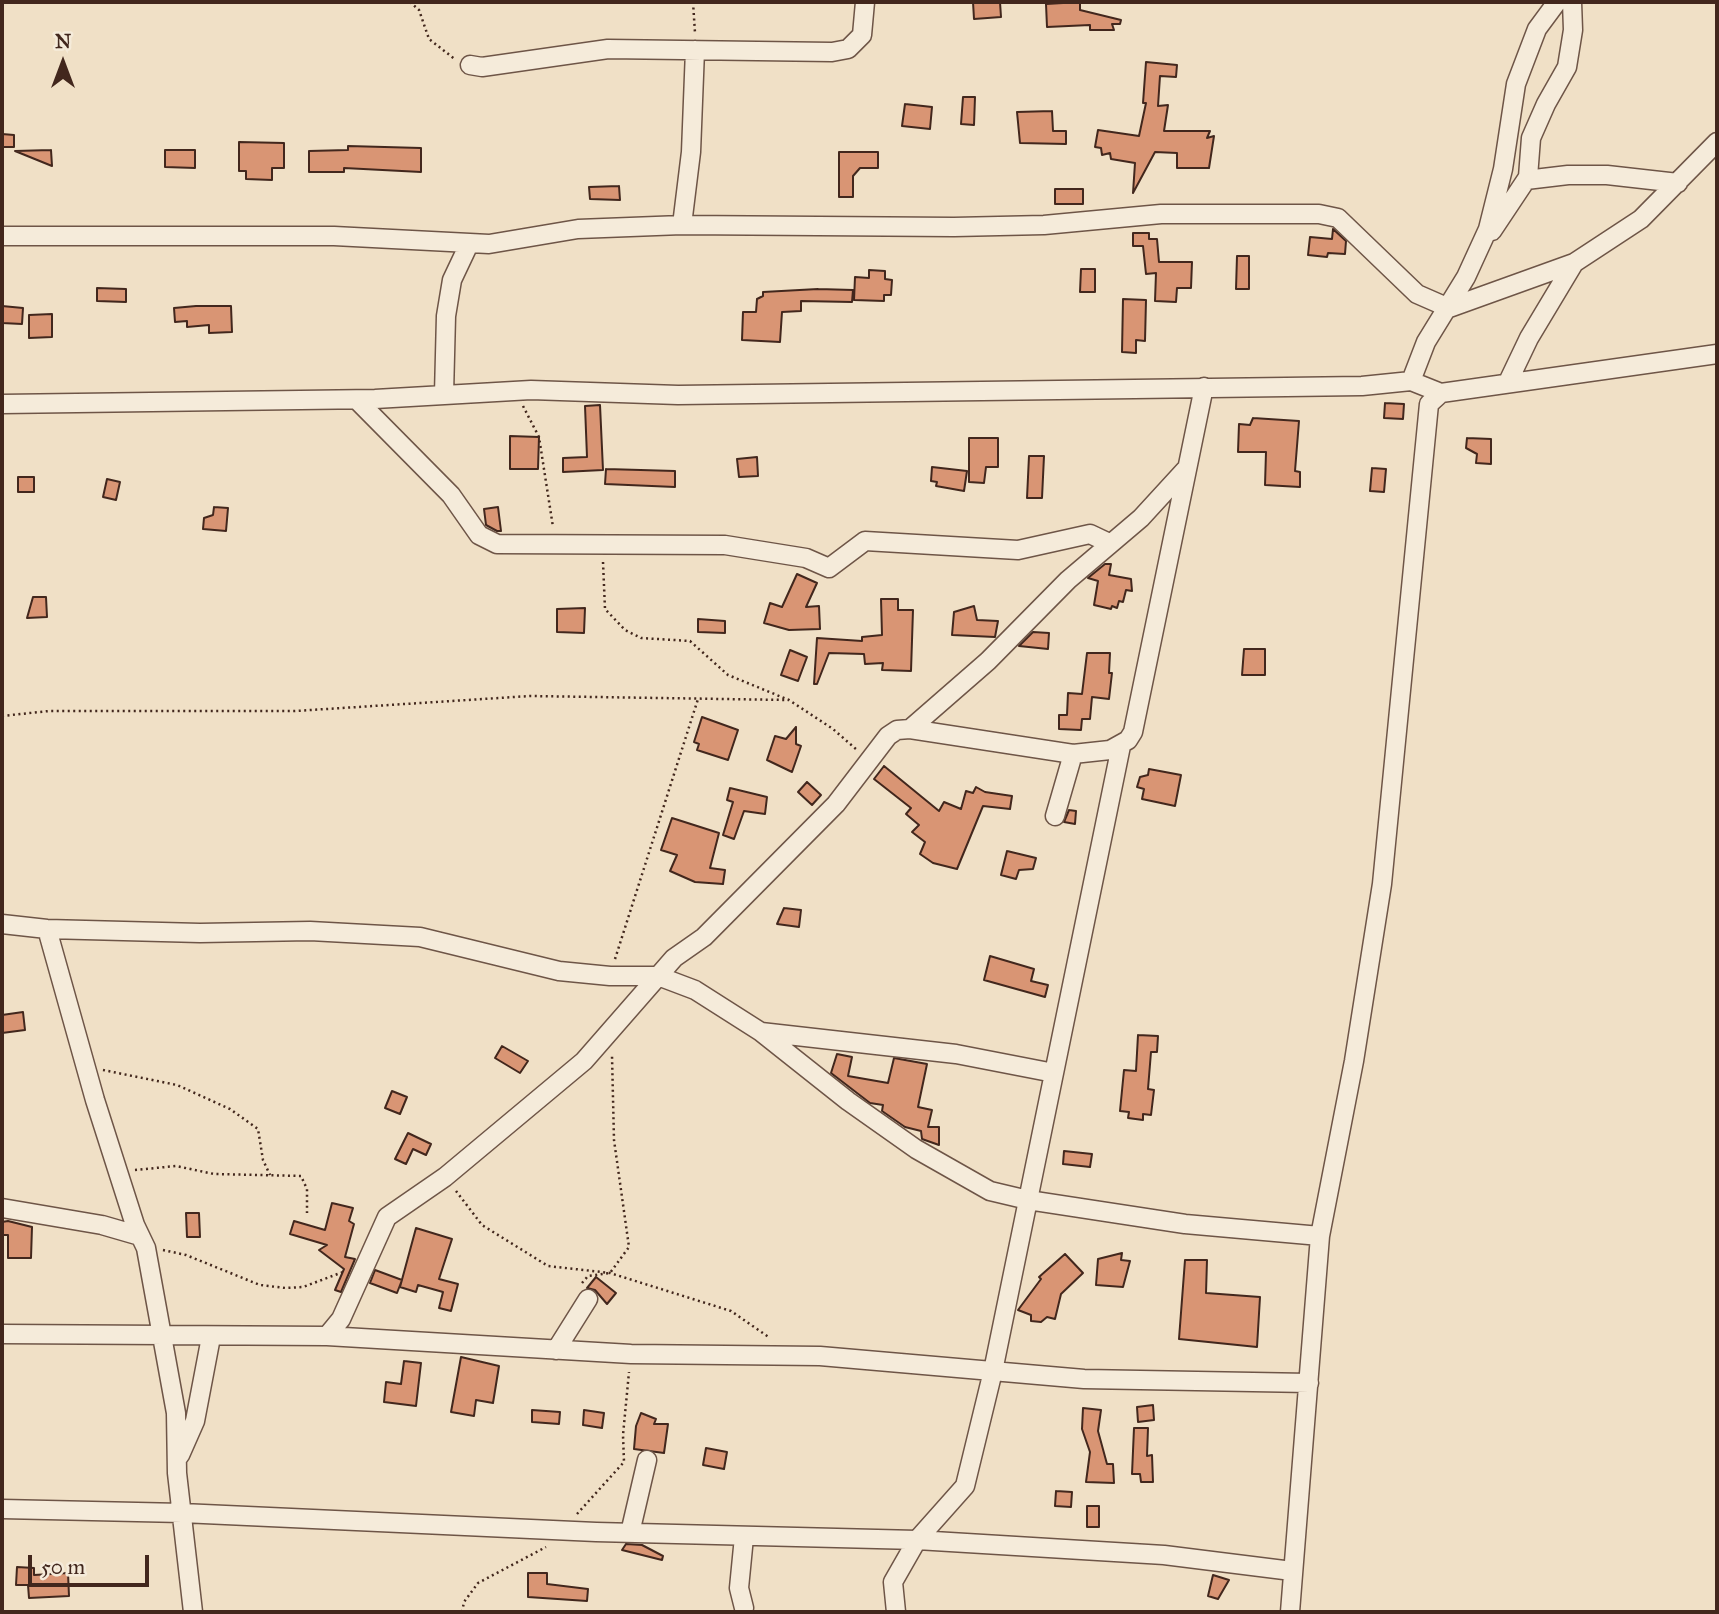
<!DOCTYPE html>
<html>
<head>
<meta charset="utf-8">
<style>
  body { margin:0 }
  #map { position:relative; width:1719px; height:1614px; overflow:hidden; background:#f0e0c6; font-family:"IM FELL Great Primer",serif }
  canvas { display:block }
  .frame { position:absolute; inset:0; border:4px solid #42271d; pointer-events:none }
  .north { position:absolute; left:28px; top:28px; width:70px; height:70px; -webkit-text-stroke:5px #f5ebda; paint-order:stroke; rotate:0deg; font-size:19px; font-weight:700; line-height:28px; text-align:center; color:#42271d }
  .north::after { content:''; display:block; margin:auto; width:24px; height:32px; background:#42271d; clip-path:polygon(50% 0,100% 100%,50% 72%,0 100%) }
  .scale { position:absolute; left:28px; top:1555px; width:121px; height:32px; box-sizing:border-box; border:4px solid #42271d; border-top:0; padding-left:9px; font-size:21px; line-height:24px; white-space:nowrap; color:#42271d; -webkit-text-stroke:5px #f5ebda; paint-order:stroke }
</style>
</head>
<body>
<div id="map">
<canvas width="1719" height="1614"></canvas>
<div class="frame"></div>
<div class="north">N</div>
<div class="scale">50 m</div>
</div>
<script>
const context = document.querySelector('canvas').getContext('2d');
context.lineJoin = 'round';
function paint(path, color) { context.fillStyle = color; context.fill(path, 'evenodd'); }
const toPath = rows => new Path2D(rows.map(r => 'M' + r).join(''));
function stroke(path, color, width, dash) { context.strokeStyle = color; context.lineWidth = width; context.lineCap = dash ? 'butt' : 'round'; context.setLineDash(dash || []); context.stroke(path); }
const building = toPath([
  [973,2,1000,2,1001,17,974,19,973,2],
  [1080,2,1080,10,1121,20,1120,24,1112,24,1114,30,1090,30,1090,25,1047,27,1046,4,1080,2],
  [1146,62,1177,65,1176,77,1160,76,1158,106,1168,105,1164,131,1210,131,1207,138,1214,136,1209,168,1177,168,1177,153,1155,152,1133,193,1135,163,1111,159,1110,153,1102,155,1101,148,1095,147,1098,130,1139,136,1146,103,1143,103,1146,62],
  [963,97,975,97,974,125,961,124,963,97],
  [905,104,932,107,930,129,902,126,905,104],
  [1052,111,1053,131,1066,131,1066,144,1020,143,1017,112,1052,111],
  [2,134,14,135,14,147,2,147,2,134],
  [239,142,284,143,284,168,272,168,272,180,246,179,246,171,239,171,239,142],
  [348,146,421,148,421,172,344,168,344,172,309,172,309,151,348,150,348,146],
  [51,150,52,166,15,151,51,150],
  [165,150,195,150,195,168,165,167,165,150],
  [839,152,878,152,878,168,860,168,853,176,853,197,839,197,839,152],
  [619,186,620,200,590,199,589,187,619,186],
  [1055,189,1083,189,1083,204,1055,204,1055,189],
  [1333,229,1346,241,1345,254,1328,253,1327,257,1308,255,1310,237,1332,239,1333,229],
  [1133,233,1149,233,1149,239,1157,239,1159,262,1192,262,1191,288,1177,288,1176,302,1155,301,1156,273,1146,274,1143,246,1133,246,1133,233],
  [1237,256,1249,256,1249,289,1236,289,1237,256],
  [1081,269,1095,269,1095,292,1080,292,1081,269],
  [869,270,885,271,885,279,892,280,891,295,884,295,884,301,854,300,855,277,869,278,869,270],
  [97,288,126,289,126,302,97,301,97,288],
  [818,289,853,290,852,302,801,301,801,311,782,312,780,342,742,340,743,312,756,312,757,299,763,296,763,292,818,289],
  [1123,299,1146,300,1145,341,1136,340,1136,353,1122,352,1123,299],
  [2,306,23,308,22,324,2,323,2,306],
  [196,306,231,306,232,332,209,333,209,325,187,327,187,321,175,322,174,308,196,306],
  [52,314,52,337,29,338,29,315,52,314],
  [1385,403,1404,404,1403,419,1384,418,1385,403],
  [600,405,603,470,563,472,563,458,587,457,585,406,600,405],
  [1253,418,1299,421,1295,471,1300,472,1300,487,1265,485,1266,452,1238,452,1239,424,1250,425,1253,418],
  [510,436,539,437,538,469,510,469,510,436],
  [969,438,998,438,998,467,986,467,984,483,969,482,969,438],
  [1467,438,1491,439,1491,464,1476,463,1477,454,1466,448,1467,438],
  [1029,456,1044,456,1042,498,1027,498,1029,456],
  [757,457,758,476,739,477,737,459,757,457],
  [932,467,967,471,964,491,936,486,937,482,931,481,932,467],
  [1372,468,1386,469,1384,492,1370,491,1372,468],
  [606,469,675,471,675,487,605,484,606,469],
  [18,477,34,477,34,492,18,492,18,477],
  [107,479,120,482,116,500,103,497,107,479],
  [214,507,228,508,226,531,203,529,204,518,213,515,214,507],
  [498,507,501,531,497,531,486,525,484,509,498,507],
  [1105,564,1111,564,1109,575,1131,579,1132,591,1126,590,1123,602,1119,601,1117,608,1112,606,1111,609,1094,605,1098,581,1088,578,1105,564],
  [797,574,817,583,806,607,819,606,820,629,789,630,764,623,770,603,782,607,797,574],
  [33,597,46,597,47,617,27,618,33,597],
  [881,599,898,599,898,610,913,610,911,671,882,670,883,663,865,664,864,654,829,653,817,684,814,684,817,638,862,641,862,637,882,635,881,599],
  [974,606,977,620,998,621,995,637,952,635,954,612,974,606],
  [585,608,584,633,557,632,557,609,585,608],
  [698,619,725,621,725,633,698,632,698,619],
  [1033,632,1049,633,1048,649,1019,646,1033,632],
  [1244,649,1265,649,1265,675,1242,675,1244,649],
  [790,650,807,657,798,681,781,675,790,650],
  [1087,653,1110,653,1109,673,1112,673,1109,699,1092,697,1090,719,1082,719,1081,730,1059,729,1059,715,1067,715,1068,693,1082,694,1087,653],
  [702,717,738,730,728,760,697,750,699,744,694,742,702,717],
  [796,727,796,744,801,746,792,772,767,760,775,736,786,739,796,727],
  [884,766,939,811,944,802,961,809,966,791,973,793,976,787,985,792,1012,796,1010,809,983,806,957,869,933,863,920,854,925,842,912,832,919,825,906,814,911,808,874,779,884,766],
  [1149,769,1181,775,1175,806,1142,799,1144,789,1137,787,1140,777,1148,775,1149,769],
  [807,782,821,795,812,805,798,792,807,782],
  [730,788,767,797,765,814,744,811,734,839,723,835,733,802,727,800,730,788],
  [1069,810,1076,811,1075,824,1064,822,1069,810],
  [672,818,719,833,710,868,725,870,723,884,695,882,670,871,677,855,661,850,672,818],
  [1007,851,1036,858,1033,869,1019,870,1016,879,1001,875,1007,851],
  [784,908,801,910,799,927,777,924,784,908],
  [990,956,1034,969,1031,981,1048,985,1045,997,984,980,990,956],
  [23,1012,25,1030,2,1033,2,1015,23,1012],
  [1138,1035,1158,1036,1157,1052,1151,1052,1148,1089,1154,1090,1151,1115,1143,1114,1143,1120,1128,1118,1129,1112,1120,1111,1124,1070,1136,1071,1138,1035],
  [502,1046,528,1061,520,1073,495,1058,502,1046],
  [837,1054,852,1057,848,1076,888,1083,894,1058,927,1064,918,1107,932,1110,928,1127,939,1127,939,1145,922,1139,921,1131,905,1127,882,1111,883,1105,870,1103,831,1073,837,1054],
  [392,1091,407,1097,400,1114,385,1108,392,1091],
  [408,1133,431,1144,426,1155,413,1149,406,1164,395,1159,408,1133],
  [1064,1151,1092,1154,1090,1167,1063,1164,1064,1151],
  [332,1203,353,1208,349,1221,354,1224,345,1257,355,1259,341,1292,335,1290,344,1269,319,1250,327,1245,290,1234,294,1221,325,1230,332,1203],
  [186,1213,199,1213,200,1237,187,1237,186,1213],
  [8,1221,32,1227,31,1258,8,1258,8,1235,2,1235,2,1222,8,1221],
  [416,1228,452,1239,439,1279,458,1284,451,1311,439,1308,443,1292,418,1285,416,1292,400,1287,416,1228],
  [1122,1253,1121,1260,1130,1261,1123,1287,1096,1285,1098,1259,1122,1253],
  [1065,1254,1083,1273,1061,1294,1055,1319,1047,1317,1041,1322,1031,1321,1031,1315,1018,1310,1041,1279,1039,1277,1065,1254],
  [1185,1260,1207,1260,1206,1293,1260,1297,1257,1347,1179,1339,1185,1260],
  [375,1270,402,1280,397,1293,370,1283,375,1270],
  [596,1277,616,1293,607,1304,595,1290,587,1288,596,1277],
  [461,1357,499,1366,493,1403,476,1400,474,1416,451,1412,461,1357],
  [404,1361,421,1363,416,1406,384,1402,386,1382,401,1384,404,1361],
  [1153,1405,1154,1420,1138,1422,1137,1407,1153,1405],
  [1083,1408,1101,1410,1098,1431,1107,1464,1113,1464,1114,1483,1086,1482,1090,1452,1082,1429,1083,1408],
  [532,1410,560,1412,559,1424,532,1422,532,1410],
  [584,1410,604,1413,602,1428,583,1425,584,1410],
  [641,1413,656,1419,654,1424,668,1424,664,1453,634,1449,636,1426,641,1413],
  [1134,1428,1148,1428,1147,1456,1152,1455,1153,1482,1141,1482,1140,1474,1132,1474,1134,1428],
  [706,1448,727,1452,724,1469,703,1465,706,1448],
  [1056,1491,1072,1492,1071,1507,1055,1506,1056,1491],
  [1087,1506,1099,1506,1099,1527,1087,1527,1087,1506],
  [626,1544,642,1545,663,1556,662,1560,622,1550,626,1544],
  [17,1567,34,1568,34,1575,68,1573,69,1596,29,1598,28,1585,16,1585,17,1567],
  [528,1573,547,1573,547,1584,588,1589,587,1601,528,1597,528,1573],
  [1213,1575,1229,1580,1218,1599,1208,1596,1213,1575]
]);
paint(building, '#d99574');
stroke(building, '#42271d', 2);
const minor = toPath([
  [470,65,482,67,608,49,832,52,848,49,862,35,865,2],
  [1526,180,1568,175,1607,175,1678,183],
  [682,225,691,152,695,50],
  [1492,231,1528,177,1531,138,1546,104,1567,67,1573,30,1572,2],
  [2,236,334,236,489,244,578,229,682,225,954,227,1044,225,1161,214,1319,214,1338,218,1417,294,1449,308,1574,263],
  [1411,381,1426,342,1466,277,1488,229,1503,169,1516,84,1537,29,1557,2],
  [1508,382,1529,338,1574,263,1641,219,1717,142],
  [444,394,446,316,452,280,469,244],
  [357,400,451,495,479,535,497,544,725,545,806,558,829,568,865,541,1018,550,1090,534,1109,543],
  [2,404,375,399,531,390,678,395,1362,386,1411,381,1441,393],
  [910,729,988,661,1068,580,1141,518,1185,470],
  [1055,816,1073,754],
  [2,924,47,929,200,933,310,931,420,937,559,971,610,976,658,976,695,990,761,1032,848,1101,916,1149,990,1191,1028,1200,1185,1224,1320,1236],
  [47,929,95,1100,135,1225,146,1248,176,1413,177,1473,193,1612],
  [761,1032,956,1054,1054,1073],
  [2,1208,102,1225,140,1236],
  [2,1334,327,1336,631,1354,820,1356,1084,1379,1309,1383],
  [327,1336,341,1319,387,1217,445,1177,584,1061,674,958,704,937,836,804,888,736,897,730,910,729,1073,754,1110,750,1128,740,1133,732,1204,387],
  [556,1350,588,1299],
  [180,1455,195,1421,211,1337],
  [2,1509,182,1513,596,1532,917,1540,1164,1555,1292,1571],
  [630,1533,647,1460],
  [744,1537,739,1588,744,1608],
  [896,1612,893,1582,917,1540,965,1486,993,1371,1121,746],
  [1290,1612,1320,1236,1354,1061,1382,884,1429,404,1441,393,1717,354]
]);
stroke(minor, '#6e5547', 21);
stroke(toPath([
  [410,2,419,10,429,39,456,60],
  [693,2,695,33],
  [523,406,539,437,553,527],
  [603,562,605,609,625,630,641,638,690,641,728,675,789,700,833,729,857,750],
  [2,716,49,711,295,711,530,696,789,700],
  [615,959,698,699],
  [103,1070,177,1085,230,1109,258,1129,263,1160,270,1175],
  [135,1170,176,1166,214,1174,301,1176,307,1189,307,1213],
  [456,1191,482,1225,548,1266,610,1273,731,1311,770,1338],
  [163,1250,186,1255,260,1285,286,1288,303,1287,343,1272],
  [582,1283,588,1276,610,1273,629,1247,614,1140,612,1056],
  [577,1514,624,1462,623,1435,629,1372],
  [462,1612,464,1602,478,1583,546,1547]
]), '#42271d', 2.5, [2, 3.5]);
stroke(minor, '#f5ebda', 18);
</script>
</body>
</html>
